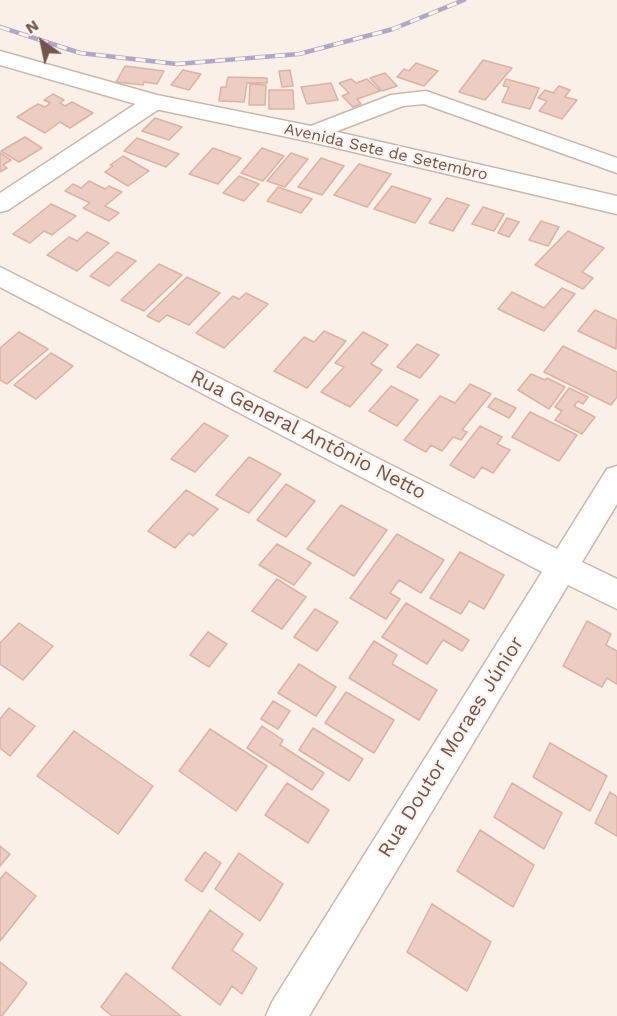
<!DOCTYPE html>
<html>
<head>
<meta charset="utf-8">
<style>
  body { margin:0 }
  #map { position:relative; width:617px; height:1016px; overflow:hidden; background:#faf0e8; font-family:"Work Sans",sans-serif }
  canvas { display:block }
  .north { position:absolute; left:12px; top:12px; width:60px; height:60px; -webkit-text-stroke:4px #fdf5ed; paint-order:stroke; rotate:327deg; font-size:16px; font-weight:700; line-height:24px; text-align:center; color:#70564f }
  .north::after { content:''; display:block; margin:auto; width:21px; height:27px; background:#70564f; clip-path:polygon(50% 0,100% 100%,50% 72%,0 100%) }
</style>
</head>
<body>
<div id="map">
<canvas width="617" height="1016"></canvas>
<div class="north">N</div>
</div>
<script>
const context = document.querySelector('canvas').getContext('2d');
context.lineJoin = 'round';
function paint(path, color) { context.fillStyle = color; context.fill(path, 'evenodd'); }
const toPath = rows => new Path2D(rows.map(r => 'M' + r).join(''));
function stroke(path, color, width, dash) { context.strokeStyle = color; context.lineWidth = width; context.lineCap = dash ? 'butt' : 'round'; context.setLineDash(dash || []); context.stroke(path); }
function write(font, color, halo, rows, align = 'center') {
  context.font = font + ' "Work Sans",sans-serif'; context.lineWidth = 4.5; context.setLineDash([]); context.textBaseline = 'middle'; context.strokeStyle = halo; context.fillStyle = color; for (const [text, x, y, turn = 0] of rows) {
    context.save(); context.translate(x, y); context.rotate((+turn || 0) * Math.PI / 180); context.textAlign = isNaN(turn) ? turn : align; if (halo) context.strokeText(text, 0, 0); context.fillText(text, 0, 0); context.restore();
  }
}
const building = toPath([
  [483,60,512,68,485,100,459,92,483,60],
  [416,63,438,71,424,86,397,77,404,69,409,71,416,63],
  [125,66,164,71,157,84,144,82,143,85,116,82,125,66],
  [183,70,201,74,189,90,171,85,183,70],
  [290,70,293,86,282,87,279,71,290,70],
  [385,73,397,86,382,91,370,78,385,73],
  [228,77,267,78,267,83,247,83,244,102,219,101,221,87,226,87,228,77],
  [351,79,356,83,367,79,380,91,357,99,361,104,353,107,342,96,349,93,339,83,351,79],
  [506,79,539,88,530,109,502,102,509,87,503,86,506,79],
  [331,83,338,100,307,104,301,87,331,83],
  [250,84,266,85,265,105,249,105,250,84],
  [559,86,570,90,565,97,577,100,562,119,539,111,547,101,538,98,545,90,553,93,559,86],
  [269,90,293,90,294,109,269,109,269,90],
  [53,94,64,100,60,103,65,106,72,102,93,113,70,128,60,122,45,133,17,117,38,104,45,107,50,103,44,100,53,94],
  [155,118,182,127,169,140,142,131,155,118],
  [25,137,42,148,19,162,1,151,25,137],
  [137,138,179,154,166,167,124,151,137,138],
  [213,148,241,158,218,184,189,174,213,148],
  [262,148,284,156,263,181,241,173,262,148],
  [0,153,11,160,3,165,7,168,0,172,0,153],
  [291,153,308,159,285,187,267,181,291,153],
  [123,156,149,171,128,186,105,172,113,166,110,165,123,156],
  [321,158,344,166,322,195,298,187,321,158],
  [359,164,391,174,367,207,334,195,359,164],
  [239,176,259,184,244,201,223,193,239,176],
  [89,181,105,189,109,186,122,192,105,206,119,213,109,221,83,208,90,203,65,191,73,184,81,188,89,181],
  [392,186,431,199,415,223,374,209,392,186],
  [278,187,312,199,301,213,267,201,278,187],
  [447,198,469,205,453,231,429,223,447,198],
  [51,204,76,216,52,235,44,231,30,243,13,234,51,204],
  [483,207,504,214,494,231,472,224,483,207],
  [507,218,519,222,509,237,498,233,507,218],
  [541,221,559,227,548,246,529,240,541,221],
  [568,231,604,248,582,272,593,278,583,289,535,265,568,231],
  [87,232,109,243,77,271,47,255,69,237,77,241,87,232],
  [117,252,136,261,109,286,90,276,117,252],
  [159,264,182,275,144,311,121,300,159,264],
  [187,277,220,293,189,325,167,315,159,322,147,316,187,277],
  [562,288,575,294,544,331,498,309,512,292,544,308,562,288],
  [246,293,268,304,224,348,196,333,233,296,239,299,246,293],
  [595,310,617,320,616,349,578,331,595,310],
  [324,331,346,341,307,388,274,371,304,337,314,342,324,331],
  [19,332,48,349,7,384,0,380,0,348,19,332],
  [363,332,388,345,371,364,382,370,350,407,321,392,344,367,335,363,363,332],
  [417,344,439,355,420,378,397,367,417,344],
  [563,346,617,372,617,397,611,405,544,372,563,346],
  [51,353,73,366,36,399,14,385,51,353],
  [531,374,545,380,547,378,565,387,549,409,518,390,531,374],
  [470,384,491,394,462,430,467,432,461,440,453,437,442,451,431,445,426,452,404,440,440,396,455,403,470,384],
  [391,386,418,400,397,426,369,411,391,386],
  [569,388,588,397,583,404,578,401,574,406,595,417,582,434,555,420,562,411,555,407,569,388],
  [495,398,516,408,509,418,488,407,495,398],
  [530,412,577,435,559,461,512,437,530,412],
  [204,423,228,436,195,472,171,459,204,423],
  [480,426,502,437,497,444,510,450,493,473,482,467,474,478,450,465,480,426],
  [249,457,281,474,249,513,216,495,249,457],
  [286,484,315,501,286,537,257,520,286,484],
  [186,490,218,509,193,536,189,533,175,548,148,531,186,490],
  [341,505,387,530,354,576,307,549,341,505],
  [397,534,444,560,421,593,399,580,390,593,400,599,386,619,350,598,397,534],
  [277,544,311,563,294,585,259,565,277,544],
  [460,552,504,575,484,609,469,601,461,614,430,598,460,552],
  [277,579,306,597,282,629,252,611,277,579],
  [406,603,469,640,462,651,443,640,427,664,382,637,406,603],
  [315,609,338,622,317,651,294,637,315,609],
  [587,621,611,634,606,645,617,651,617,684,607,678,602,687,563,666,587,621],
  [19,623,53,646,23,680,0,664,0,643,19,623],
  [208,632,227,644,209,667,190,655,208,632],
  [374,641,397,655,392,664,437,690,419,720,349,678,374,641],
  [299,664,336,687,316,716,278,693,299,664],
  [346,692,394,720,374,753,325,723,346,692],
  [273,701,290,711,278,729,261,719,273,701],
  [9,708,35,726,10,756,0,748,0,719,9,708],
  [262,726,283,740,280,745,324,773,312,790,247,748,262,726],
  [313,728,363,759,349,781,299,750,313,728],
  [210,729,267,766,236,811,179,771,210,729],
  [74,731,153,786,118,834,37,776,74,731],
  [550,743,607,776,590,811,533,777,550,743],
  [287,783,329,810,308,843,265,815,287,783],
  [512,783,562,813,544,849,494,817,512,783],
  [610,792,617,797,617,836,595,823,610,792],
  [480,830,534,865,513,907,457,871,480,830],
  [0,846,10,854,0,866,0,846],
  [205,852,221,863,202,892,185,880,205,852],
  [239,853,283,884,260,921,215,889,239,853],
  [6,872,36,896,0,941,0,879,6,872],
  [432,904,491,942,467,991,407,952,432,904],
  [210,910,243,934,232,950,257,968,242,994,232,986,220,1005,172,968,210,910],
  [0,962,27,983,2,1016,0,1016,0,962],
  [126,973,181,1016,112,1016,101,1007,126,973]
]);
paint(building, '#eccdc3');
stroke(building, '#dcb2a5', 1.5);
const minor = toPath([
  [426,91,617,158,617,173,424,104,403,106,311,141,303,139,300,134,303,129,391,95,426,91],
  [154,95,162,97,165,102,162,107,8,210,0,212,0,193,146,97,154,95],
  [0,267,557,549,607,469,617,466,617,504,582,562,617,579,617,609,568,585,309,1016,266,1016,272,1002,542,572,0,287,0,267]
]);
const tertiary = toPath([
  [0,51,157,95,311,126,617,196,617,214,311,142,146,107,0,65,0,51]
]);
stroke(minor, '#cab7af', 3);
stroke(tertiary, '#cab7af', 3);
paint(minor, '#fff');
paint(tertiary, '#fff');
const rail = toPath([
  [0,27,80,53,177,64,299,54,393,29,464,0]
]);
stroke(rail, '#b2a7c2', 4.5);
stroke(rail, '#fdf5ed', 3, [10]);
write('16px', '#70564f', '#fdf5ed', [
  ["Avenida Sete de Setembro",386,152,13]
]);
write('20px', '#70564f', '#fdf5ed', [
  ["Rua General Antônio Netto",308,435,27],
  ["Rua Doutor Moraes Júnior",451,747,-58]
]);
</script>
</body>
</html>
